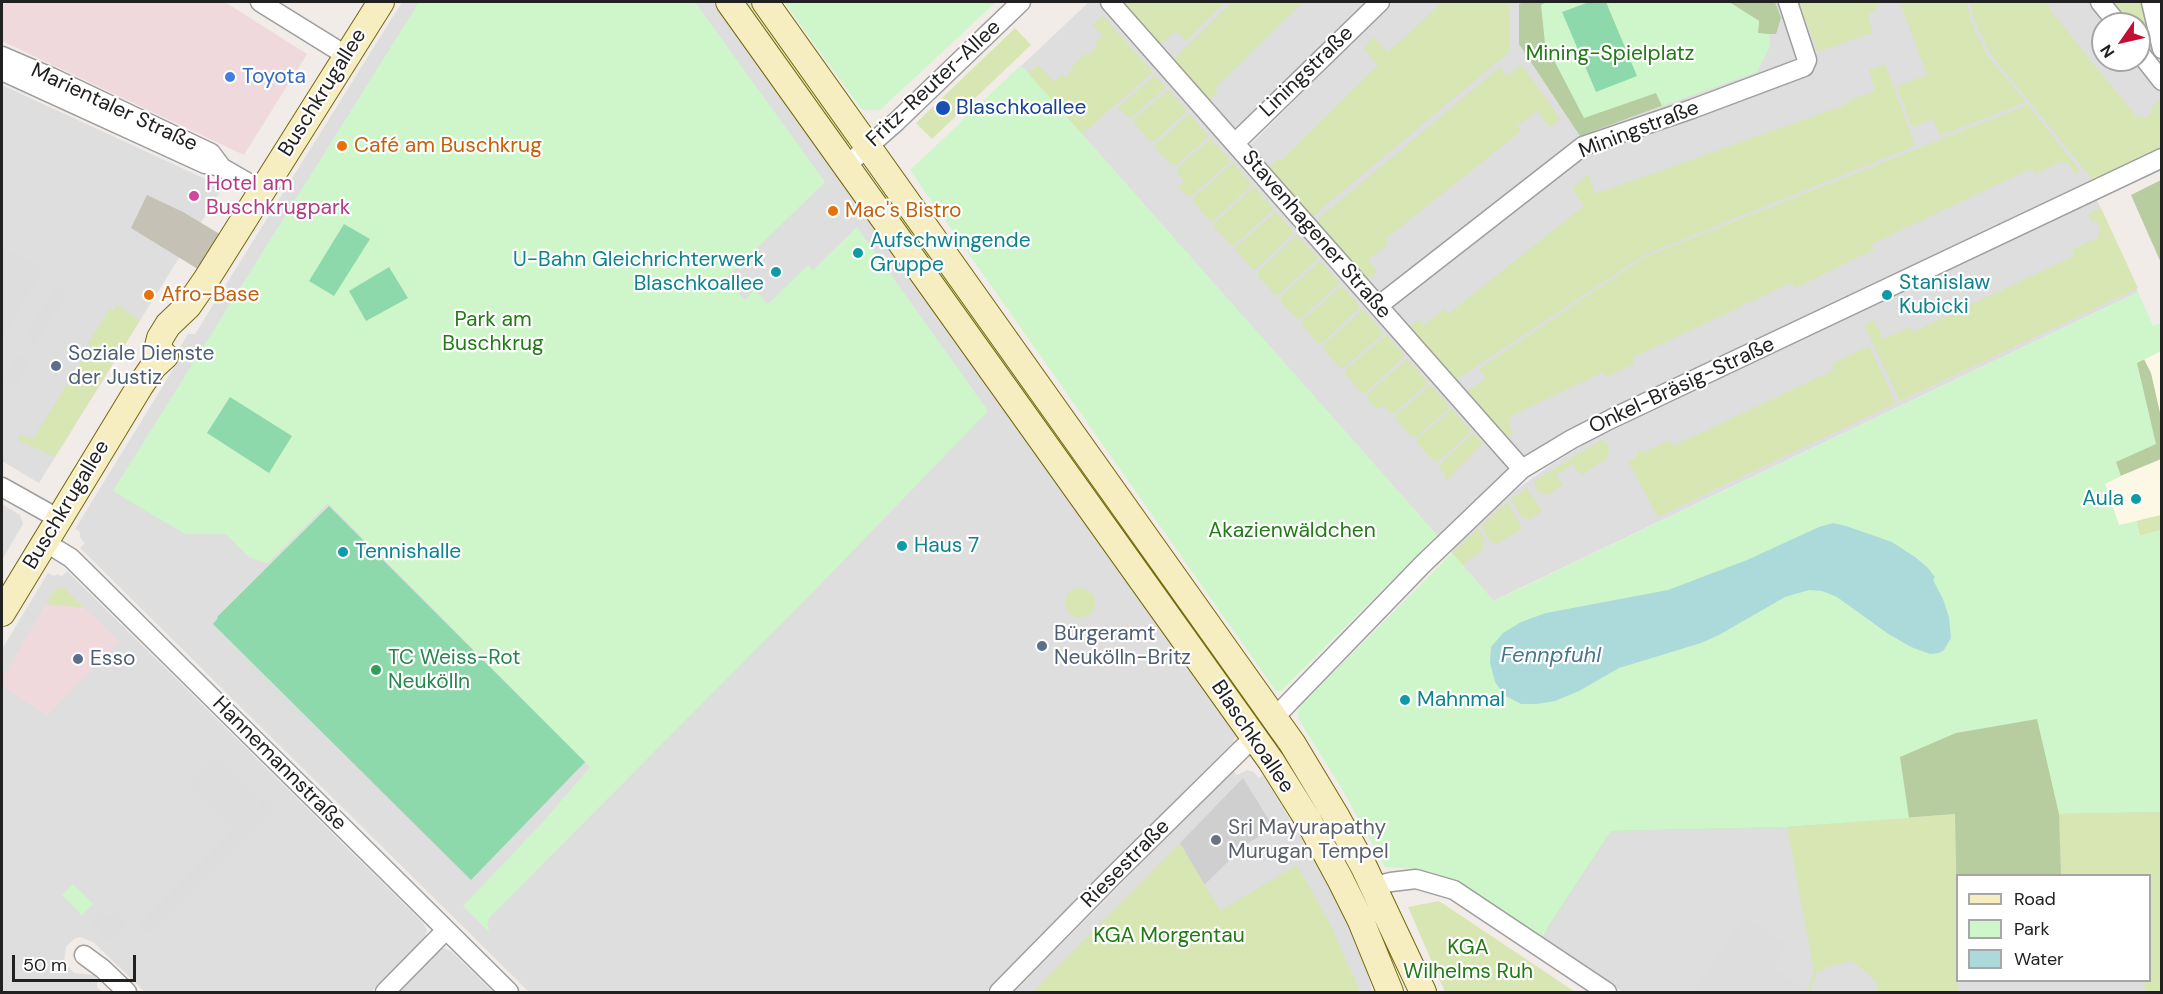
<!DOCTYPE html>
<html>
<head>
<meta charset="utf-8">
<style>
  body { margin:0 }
  #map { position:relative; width:2163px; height:994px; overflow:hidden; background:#f1ece8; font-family:"DM Sans",sans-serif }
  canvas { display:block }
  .frame { position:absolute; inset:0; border:3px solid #212121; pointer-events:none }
  .legend { position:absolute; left:1956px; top:874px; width:195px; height:108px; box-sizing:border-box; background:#fff; border:2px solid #a6a6a6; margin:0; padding:8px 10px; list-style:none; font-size:18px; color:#212121 }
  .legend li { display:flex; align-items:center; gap:12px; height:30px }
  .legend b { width:30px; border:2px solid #a6a6a6 }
  .north { position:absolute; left:2091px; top:12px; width:60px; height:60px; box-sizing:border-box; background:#fff; border:2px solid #a6a6a6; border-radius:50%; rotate:236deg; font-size:16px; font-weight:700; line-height:24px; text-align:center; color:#212121 }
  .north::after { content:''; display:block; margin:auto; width:21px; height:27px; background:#c30f34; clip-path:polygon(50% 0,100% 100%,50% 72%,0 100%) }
  .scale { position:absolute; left:12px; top:955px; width:124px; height:27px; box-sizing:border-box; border:3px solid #212121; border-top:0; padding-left:8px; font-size:18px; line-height:21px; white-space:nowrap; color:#212121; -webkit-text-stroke:4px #fff; paint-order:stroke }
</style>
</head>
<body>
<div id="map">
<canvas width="2163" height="994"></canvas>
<div class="frame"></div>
<ul class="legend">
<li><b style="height:8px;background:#f6edc1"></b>Road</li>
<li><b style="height:16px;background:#cff6ca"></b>Park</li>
<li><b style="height:16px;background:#acdadb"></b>Water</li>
</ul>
<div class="north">N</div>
<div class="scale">50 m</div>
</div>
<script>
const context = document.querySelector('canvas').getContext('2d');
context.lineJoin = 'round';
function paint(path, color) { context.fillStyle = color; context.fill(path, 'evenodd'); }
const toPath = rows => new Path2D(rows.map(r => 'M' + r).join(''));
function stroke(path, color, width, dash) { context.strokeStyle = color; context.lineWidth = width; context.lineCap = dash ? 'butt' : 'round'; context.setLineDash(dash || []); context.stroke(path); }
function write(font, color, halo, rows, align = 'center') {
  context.font = font + ' "DM Sans",sans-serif'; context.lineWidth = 4.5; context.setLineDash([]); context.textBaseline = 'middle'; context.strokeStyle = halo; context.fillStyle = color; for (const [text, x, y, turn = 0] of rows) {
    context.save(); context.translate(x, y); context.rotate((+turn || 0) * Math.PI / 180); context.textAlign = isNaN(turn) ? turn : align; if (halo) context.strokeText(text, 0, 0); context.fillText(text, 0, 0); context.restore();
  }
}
paint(toPath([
  [402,2,713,2,1221,714,1228,713,1238,734,1232,743,986,992,529,992,80,548,85,543,80,538,80,532,75,529,180,358,177,353,188,334,195,334],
  [1089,2,1099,2,1508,462,1509,469,1440,539,1021,66],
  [1117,2,1371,2,1241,130,1232,131],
  [1393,2,1782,2,1801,53,1798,62,1584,139,1378,295,1248,147],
  [1795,2,2089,2,2107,24,2103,24,2103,60,2136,60,2161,92,2161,153,1522,456,1391,309,1391,306,1586,151,1810,73,1814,69,1817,61],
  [2,85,223,187,39,483,2,461],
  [2097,200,2138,292,1493,601,1449,549,1482,518,1516,490,1552,464,1590,441],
  [2,504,20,515,23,524,2,560],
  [67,571,423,923,427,930,425,938,371,992,145,992,93,942,80,937,74,939,66,947,64,962,74,973,94,975,97,978,97,987,102,992,2,992,2,649,48,573,54,576,57,574,62,576],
  [1247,770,1254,772,1259,778,1263,775,1311,854,1340,907,1366,965,1372,992,1014,992,1233,771,1237,775],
  [2161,812,2161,992,1623,992,1541,938,1611,831,1787,827,1908,818],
  [1958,876,2150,876,2150,980,1958,980],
  [441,947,451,951,493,992,393,992]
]), '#dfdede');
paint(toPath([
  [2,2,225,2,307,54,244,155,2,41],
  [64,588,119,642,47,715,2,686,2,679,55,589]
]), '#f0d9dd');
paint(toPath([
  [2161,351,2161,530,2119,525,2105,483,2121,476,2137,363]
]), '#fdf8e5');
paint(toPath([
  [1243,778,1274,828,1246,844,1204,885,1180,843]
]), '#cfcfcf');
paint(toPath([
  [147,195,183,212,223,236,201,271,131,228]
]), '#c5c1b4');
paint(toPath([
  [739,2,751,2,850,140,850,144,845,148],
  [1122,2,1225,2,1186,41,1176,31,1161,44],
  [1232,2,1303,2,1215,88,1218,92,1210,100,1174,59],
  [1443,2,1509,2,1509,52,1313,216,1269,168,1278,159,1281,161,1378,65,1364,49,1373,37,1388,52],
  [1799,2,1878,2,1879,5,1873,12,1867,14,1873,32,1818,52],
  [1900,2,1967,2,1970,19,1986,54,2026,102,1940,136,1933,119,1912,127,1897,86,1927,75],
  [1970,2,2047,2,2051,11,2137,118,2140,116,2144,119,2153,112,2151,108,2161,100,2161,147,2093,180,1989,52,1973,17],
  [2108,2,2143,2,2153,50,2149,53,2139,40,2139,24,2126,24],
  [1103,16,1153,72,1082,134,1028,74,1038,65,1054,82,1062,75,1065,78,1074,68,1072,66,1085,53,1088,55,1097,46,1095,43,1103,35,1092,25],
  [1015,28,1031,45,932,139,916,123],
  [1885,64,1915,146,1644,255,1456,380,1408,328,1419,319,1424,325,1444,309,1448,314,1584,206,1572,189,1588,174,1595,194,1848,104,1847,101,1875,91,1869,70],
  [1522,65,1560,119,1550,127,1537,111,1517,126,1521,131,1385,239,1388,244,1368,260,1377,271,1367,280,1316,221,1500,67,1507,76],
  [1155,75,1166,87,1132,117,1128,117,1121,110,1116,110],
  [1168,90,1187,111,1154,141,1150,141,1134,123,1134,119],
  [2028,105,2080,171,2074,174,2069,163,2065,164,2063,161,2035,174,2032,168,1872,244,1874,250,1846,263,1795,288,1792,282,1632,358,1634,364,1607,377,1604,372,1510,416,1512,420,1508,422,1513,434,1507,437,1467,392,1486,378,1479,369,1645,257],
  [1189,114,1209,136,1175,166,1172,166,1155,147,1156,144],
  [1211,139,1231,161,1191,196,1187,196,1179,187,1184,181,1177,173,1177,168],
  [1233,163,1252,185,1213,221,1209,220,1193,202,1193,198],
  [886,186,1131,531,1122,538,877,195],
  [1254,187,1274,209,1234,245,1231,245,1214,227,1215,223],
  [2101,208,2138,288,1900,401,1864,325,1874,320,1883,339,1910,327,1913,332,2074,256,2072,250,2099,237,2097,233,2101,231,2096,220,2092,221,2088,214],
  [1276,212,1294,232,1256,269,1253,270,1236,251,1236,247],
  [1297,235,1318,258,1278,295,1275,295,1258,276,1258,272],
  [1320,261,1340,283,1300,319,1296,318,1280,301,1281,297],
  [1342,286,1360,307,1322,343,1318,343,1302,325,1302,321],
  [117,305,140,320,55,457,18,440,20,434,33,439,91,346,88,344,109,309,113,311],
  [1363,309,1384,333,1344,368,1340,368,1324,350,1324,345],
  [1386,335,1405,356,1365,393,1362,393,1346,375,1346,370],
  [1869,346,1896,403,1658,517,1628,461,1638,456,1637,452,1641,450,1643,453,1670,440,1673,446,1834,370,1832,364],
  [1407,359,1428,383,1394,413,1390,412,1383,406,1376,409,1367,399,1367,395],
  [1430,385,1450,407,1416,437,1411,436,1396,419,1396,415],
  [1452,409,1471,431,1438,462,1434,461,1417,443,1417,439],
  [1473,433,1483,443,1446,481,1446,476,1440,468,1440,464],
  [1602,440,1608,444,1609,452,1606,459,1581,475,1573,464,1556,475,1563,485,1549,494,1542,494,1537,491,1534,481],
  [1527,488,1542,511,1530,519,1522,517,1511,499],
  [1507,502,1522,528,1496,545,1494,542,1492,543,1481,526],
  [2161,515,2161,530,2140,536,2136,521],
  [1478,529,1485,539,1482,550,1462,565,1452,553],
  [1149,554,1249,696,1240,704,1138,562],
  '1065 603a15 15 0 1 1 30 0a15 15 0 1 1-30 0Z',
  [64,588,84,608,46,604,55,589],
  [2161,812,2161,992,2147,992,2148,991,2144,986,2143,981,2150,980,2150,876,2061,875,2059,814],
  [1956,814,1957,992,1876,992,1878,985,1873,978,1852,961,1826,967,1825,970,1817,972,1810,992,1808,990,1814,971,1787,827],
  [1180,843,1220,911,1297,865,1330,924,1360,992,1033,992],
  [1439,901,1575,992,1445,992,1408,907]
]), '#d7e6b2');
paint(toPath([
  [1524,2,1547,2,1541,5,1656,93,1683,98,1580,136,1519,44,1519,4],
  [1729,2,1775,2,1781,18,1776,34,1757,34,1759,21],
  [2161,180,2161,263,2131,195],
  [2144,359,2151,373,2161,417,2161,459,2099,485,2067,395],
  [2161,662,2161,812,2059,814,2061,875,1958,876,1957,909,1955,814,1787,827,1611,831,1547,929,1437,750]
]), '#b7cda0');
paint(toPath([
  [419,2,695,2,825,182,725,279,745,300,754,290,768,304,808,265,813,270,857,227,988,411,814,591,490,917,487,925,490,933,463,906,543,822,590,767,328,503,268,563,250,558,226,534,185,534,113,491],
  [784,2,996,2,880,110,862,110],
  [1547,2,1729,2,1759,21,1758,33,1769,34,1770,46,1757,72,1662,106,1656,93,1584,118,1545,43,1541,5],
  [1021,65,1437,535,1281,691,1276,691,940,213,945,210,939,202,934,205,910,170],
  [2138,292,2153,326,2161,323,2161,351,2137,363,2156,444,2116,462,2121,476,2105,484,2119,525,2136,521,2140,536,2161,530,2161,812,2059,814,2037,719,1956,733,1900,757,1909,818,1787,827,1611,831,1541,938,1450,879,1417,869,1385,867,1342,789,1299,720,1298,711,1302,704,1452,553,1494,601],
  [73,884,93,904,82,915,62,895]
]), '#cff6ca');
paint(toPath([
  [1589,2,1606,2,1637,76,1596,92,1562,12],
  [344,224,370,239,334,296,309,281],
  [389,267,408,298,366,321,349,291],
  [230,397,292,436,269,473,207,433],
  [329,506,585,762,471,880,213,624,218,618,217,617]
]), '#8dd9ac');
paint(toPath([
  [2,246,43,270,3,337,2,337],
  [57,286,67,293,34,345,24,338],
  [17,356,29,364,15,386,3,379],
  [217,757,258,798,231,826,189,784],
  [265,797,276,808,150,934,139,923],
  [100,912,108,919,115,912,128,925,110,943,89,922],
  [1744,917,1786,945,1771,968,1804,990,1802,992,1695,992]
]), '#ddd');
paint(toPath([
  [1833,523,1846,526,1892,542,1915,557,1927,567,1935,577,1933,580,1943,599,1949,617,1951,638,1944,650,1939,653,1930,654,1911,647,1887,633,1837,597,1822,591,1809,590,1785,597,1719,635,1701,643,1619,668,1579,691,1555,701,1537,704,1521,704,1504,695,1495,682,1490,663,1491,647,1503,633,1521,622,1546,613,1668,590,1747,560,1819,527]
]), '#acdadb');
const street = toPath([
  [260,2,347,56],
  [1110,2,1522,469],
  [2100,2,2118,24],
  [2151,2,2162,49],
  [2139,52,2162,81],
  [2,56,51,77,211,153,220,165],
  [2,71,205,164,221,167,261,190],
  [1235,143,1380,2],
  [846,166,896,122,1021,2],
  [1378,306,1583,146,1692,109,1804,67,1807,60,1788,2],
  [2,487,59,519],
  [45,542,71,558,509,992],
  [1274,718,1423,564,1522,469,1572,439,1611,419,2162,158],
  [1374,886,1391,882,1416,879,1454,890,1607,992],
  [84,955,103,969,127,992],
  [385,992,446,930],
  [999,992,1112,877,1254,737]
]);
const secondary = toPath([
  [729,2,1271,761,1308,820,1340,879,1361,921,1390,992],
  [765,2,1292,743,1336,816,1364,867,1423,992],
  [153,367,160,338,168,325,188,306,206,280,381,2],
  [2,613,140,386,153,367,165,356]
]);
stroke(street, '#9e9e9e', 21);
stroke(secondary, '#73690d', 28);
stroke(street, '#fff', 18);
stroke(secondary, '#f6edc1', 26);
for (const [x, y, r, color] of [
  [230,77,6,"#3f7fe0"],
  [943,108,8,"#1a4fb4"],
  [342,146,6,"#e8710a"],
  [194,196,6,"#d1479c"],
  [833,211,6,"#e8710a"],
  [858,253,6,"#0f9aa8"],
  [776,272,6,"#0f9aa8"],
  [149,295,6,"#e8710a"],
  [1887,295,6,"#0f9aa8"],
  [56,366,6,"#5c6f8a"],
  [2136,499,6,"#0f9aa8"],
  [902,546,6,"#0f9aa8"],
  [343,552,6,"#0f9aa8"],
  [1042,646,6,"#5c6f8a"],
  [78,659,6,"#5c6f8a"],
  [376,670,6,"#2e9e5b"],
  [1405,700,6,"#0f9aa8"],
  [1216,840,6,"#6b7280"]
]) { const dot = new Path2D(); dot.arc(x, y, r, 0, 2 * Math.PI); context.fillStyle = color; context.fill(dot); stroke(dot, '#fff', 2); }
write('21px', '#217a14', '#fff', [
  ["Mining-Spielplatz",1610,54],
  ["Park am",493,320],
  ["Buschkrug",493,344],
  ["Akazienwäldchen",1292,531],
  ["KGA Morgentau",1169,936],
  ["KGA",1468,948],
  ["Wilhelms Ruh",1468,972]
]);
write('21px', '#212121', '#fff', [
  ["Liningstraße",1307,72,-44],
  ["Fritz-Reuter-Allee",934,84,-43],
  ["Buschkrugallee",323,93,-58],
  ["Marientaler Straße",114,108,25],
  ["Miningstraße",1639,130,-21],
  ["Stavenhagener Straße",1316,235,49],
  ["Onkel-Bräsig-Straße",1682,386,-25],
  ["Buschkrugallee",67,505,-59],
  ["Blaschkoallee",1252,737,56],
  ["Hannemannstraße",279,764,45],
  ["Riesestraße",1126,864,-45]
]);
write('21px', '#366cbe', '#fff', [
  ["Toyota",242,77]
], 'left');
write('21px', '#164399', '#fff', [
  ["Blaschkoallee",956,108]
], 'left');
write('21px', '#c56008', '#fff', [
  ["Café am Buschkrug",354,146],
  ["Mac's Bistro",845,211],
  ["Afro-Base",161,295]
], 'left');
write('21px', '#b23c85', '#fff', [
  ["Hotel am",206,184],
  ["Buschkrugpark",206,208]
], 'left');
write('21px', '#0d838f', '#fff', [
  ["Aufschwingende",870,241],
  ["Gruppe",870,265],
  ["U-Bahn Gleichrichterwerk",764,260,"right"],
  ["Blaschkoallee",764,284,"right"],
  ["Stanislaw",1899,283],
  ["Kubicki",1899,307],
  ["Aula",2124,499,"right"],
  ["Haus 7",914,546],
  ["Tennishalle",355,552],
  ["Mahnmal",1417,700]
], 'left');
write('21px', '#4e5e75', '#fff', [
  ["Soziale Dienste",68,354],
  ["der Justiz",68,378],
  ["Bürgeramt",1054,634],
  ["Neukölln-Britz",1054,658],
  ["Esso",90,659]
], 'left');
write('21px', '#27864d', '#fff', [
  ["TC Weiss-Rot",388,658],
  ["Neukölln",388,682]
], 'left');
write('21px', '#5b616d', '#fff', [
  ["Sri Mayurapathy",1228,828],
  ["Murugan Tempel",1228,852]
], 'left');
write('italic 22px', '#46778c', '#fff', [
  ["Fennpfuhl",1551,656]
]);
</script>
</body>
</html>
